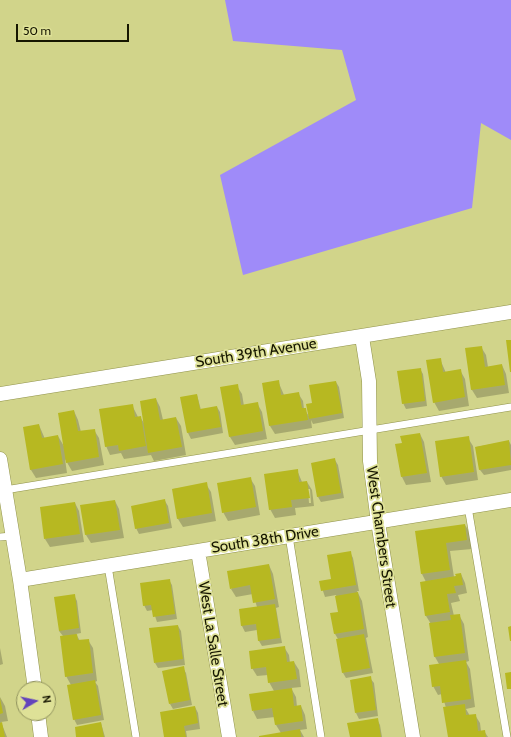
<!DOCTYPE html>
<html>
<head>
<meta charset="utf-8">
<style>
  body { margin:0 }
  #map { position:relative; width:511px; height:737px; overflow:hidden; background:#d1d48a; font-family:Cabin,sans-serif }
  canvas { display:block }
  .north { position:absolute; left:16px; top:681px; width:40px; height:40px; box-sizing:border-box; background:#dee197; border:1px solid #8e905b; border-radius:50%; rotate:81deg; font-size:11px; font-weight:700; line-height:16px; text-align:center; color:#161600 }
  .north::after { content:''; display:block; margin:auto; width:14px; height:18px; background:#6344bc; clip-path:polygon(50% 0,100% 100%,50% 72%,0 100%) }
  .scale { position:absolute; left:16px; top:24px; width:113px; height:18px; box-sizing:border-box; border:2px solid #161600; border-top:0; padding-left:5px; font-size:12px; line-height:14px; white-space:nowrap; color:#161600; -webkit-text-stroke:3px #dee197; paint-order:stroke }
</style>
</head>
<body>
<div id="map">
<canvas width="511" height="737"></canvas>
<div class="north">N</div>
<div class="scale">50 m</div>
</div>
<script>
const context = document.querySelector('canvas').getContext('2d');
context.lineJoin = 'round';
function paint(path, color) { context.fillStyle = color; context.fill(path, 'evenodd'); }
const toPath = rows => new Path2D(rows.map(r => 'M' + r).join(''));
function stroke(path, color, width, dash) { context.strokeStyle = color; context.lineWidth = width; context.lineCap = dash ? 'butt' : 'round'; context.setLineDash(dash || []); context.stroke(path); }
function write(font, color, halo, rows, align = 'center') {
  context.font = font + ' Cabin,sans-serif'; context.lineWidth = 3.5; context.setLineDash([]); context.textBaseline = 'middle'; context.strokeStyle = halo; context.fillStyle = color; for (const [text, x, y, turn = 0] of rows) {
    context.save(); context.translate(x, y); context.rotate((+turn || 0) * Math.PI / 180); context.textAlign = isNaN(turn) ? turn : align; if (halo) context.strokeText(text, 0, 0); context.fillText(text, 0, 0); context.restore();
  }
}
paint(toPath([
  [225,0,511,0,511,140,481,123,472,208,243,275,220,175,356,100,342,50,233,41]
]), '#9f8bf9');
paint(toPath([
  [481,347,486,355,488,367,502,365,506,374,509,393,477,398,472,390],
  [440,359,446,373,460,370,465,379,469,406,439,411,434,402],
  [420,369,423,374,427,406,406,409,403,403],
  [278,381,284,395,298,393,303,401,304,409,309,416,313,403,336,382,339,387,344,418,313,424,311,420,312,428,275,434,270,426],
  [237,386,242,394,244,406,257,403,262,412,267,439,235,445,230,437],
  [197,395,201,410,217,407,220,412,223,433,191,439,188,433,181,398],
  [156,399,160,407,163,420,176,418,181,426,186,455,154,461,151,455,124,459,121,453,110,455,106,446,132,405,138,417,140,417,144,423],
  [74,411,78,420,81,432,94,430,99,438,104,465,72,471,65,459,67,473,36,478,31,470,24,428,39,425,45,439,58,436,65,448],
  [420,434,424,442,431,482,406,485,402,477,396,445,403,444],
  [468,438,473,446,478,480,446,485,441,476],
  [509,441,511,445,511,470,484,475,480,470,476,447],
  [335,460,338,465,344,498,321,502,318,497],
  [297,470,302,482,307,482,312,490,314,506,295,508,296,515,275,518,270,509],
  [308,489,310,489,311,503,309,503],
  [250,478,255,486,260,515,228,521,223,512],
  [206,484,211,492,216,521,183,527,178,519,173,489],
  [115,501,119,509,124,538,91,543,86,535,81,506],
  [165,501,168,506,172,528,139,534,136,528],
  [75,503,79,511,84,542,50,547,45,539],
  [465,525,470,533,472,549,450,551,454,577,461,574,465,583,467,593,458,595,460,601,451,603,454,616,459,615,464,624,469,661,466,662,470,669,475,707,466,709,470,716,475,715,480,723,481,731,484,731,488,737,449,737,446,708,442,694,438,695,433,686,439,664,435,657,431,624,426,616,426,582,422,574,416,532],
  [350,552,353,558,359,591,357,591,362,601,368,637,366,638,373,673,346,678,343,673,338,639,335,634,339,613,336,595,325,597,320,582,332,580],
  [269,565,273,574,279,607,276,608,282,643,262,646,259,641,257,630,245,632,242,626,240,610,257,607,253,594,236,597,231,589],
  [169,580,172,585,177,619,157,622,153,610,147,611,144,605],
  [74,595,77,601,81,633,76,634,80,641,88,640,93,648,97,681,95,682,98,686,104,720,77,725,74,719,71,685,66,676,63,636,59,631],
  [178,626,181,631,185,665,158,668,155,663],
  [284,647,289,655,290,663,294,662,299,670,301,687,291,688,296,697,297,707,301,706,305,715,307,729,300,730,304,737,260,737,281,733,276,725,275,717,257,719,253,711,274,691,269,682,268,675,257,676,252,668],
  [0,648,3,664,0,665],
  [183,668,186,673,192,705,173,709,170,704],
  [370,678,374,683,378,716,359,719,356,713,351,680],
  [0,697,5,706,8,721,1,722,7,737,0,737],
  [195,707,198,713,200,729,186,731,187,737,165,737],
  [377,719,380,725,382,737,351,737],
  [101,723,105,737,78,737]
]), '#0003');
paint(toPath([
  [506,340,511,340,511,372,510,372],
  [482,346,485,367,502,364,505,385,471,390,465,348],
  [441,358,443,372,461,369,465,397,433,403,426,360],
  [421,368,425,401,402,404,397,371],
  [279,380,281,395,299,392,302,408,306,408,308,420,269,426,262,383],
  [336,381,342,413,309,419,306,404,312,403,309,385],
  [238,384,241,405,258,402,263,431,229,437,220,387],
  [197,394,200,409,217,406,221,427,187,433,180,397],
  [156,398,160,420,176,417,182,447,148,453,140,401],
  [133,404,135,417,141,416,146,446,119,451,118,445,105,447,99,409],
  [74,410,78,431,95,429,99,457,66,463,58,413],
  [39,424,42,438,58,435,63,464,30,470,23,427],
  [420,433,427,473,401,477,395,444,402,443,400,436],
  [469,436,474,472,440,477,435,441],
  [509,440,511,465,479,470,475,447],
  [335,458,341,493,317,497,311,463],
  [298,469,299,482,307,481,310,498,291,500,292,507,269,510,264,474],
  [251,477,256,507,222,513,217,483],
  [207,482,212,513,177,519,172,489],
  [165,499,169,523,135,529,131,506],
  [115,500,120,530,85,535,80,505],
  [75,502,80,534,44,539,40,507],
  [465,524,467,540,446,543,450,570,421,574,415,531],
  [351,551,356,585,321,591,319,581,331,579,327,555],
  [269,564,275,599,253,603,250,585,230,589,227,571],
  [461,573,463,585,454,586,456,593,447,594,450,612,425,616,420,582,456,576,455,574],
  [170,579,175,614,153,617,151,605,143,606,140,583],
  [358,592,364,629,334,634,330,613,338,612,335,596],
  [75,594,79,628,59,631,54,597],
  [275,604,280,638,258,641,256,624,241,626,239,609],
  [460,614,465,653,434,657,429,623,451,620,450,615],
  [178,625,183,659,154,663,149,628],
  [511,626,511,641,510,641,508,627],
  [77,634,78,640,89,639,93,673,65,677,60,636],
  [364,634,370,668,342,673,336,639],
  [285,646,287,662,294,661,297,679,268,683,266,667,251,669,249,651],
  [466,660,471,699,442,703,440,686,432,687,429,665],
  [184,666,190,700,169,704,162,671],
  [511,672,511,689,507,689,505,673],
  [371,676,376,710,355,713,350,680],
  [95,680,101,715,73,720,67,685],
  [292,688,294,706,301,705,303,721,275,725,272,708,252,711,249,694],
  [0,698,3,713,0,714],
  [465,704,466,715,476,714,478,731,485,730,486,737,448,737,443,707],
  [195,706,198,723,184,726,186,737,164,737,160,712],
  [378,718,381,737,350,737,347,723],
  [2,722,5,737,0,737,0,723],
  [101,722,104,737,76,737,75,727],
  [300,729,301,737,259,737,259,736]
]), '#b7b821');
const lane = toPath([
  [5,490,511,407],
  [468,507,507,737],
  [289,536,321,737],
  [0,537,12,536],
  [108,566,136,737]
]);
const street = toPath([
  [362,337,369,381,370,461,378,522,413,737],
  [0,394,511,312],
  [0,459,20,580,35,689],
  [198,551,229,737],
  [20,580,511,500],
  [38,713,41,737]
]);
stroke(lane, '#90924a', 8);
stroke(street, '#90924a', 15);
stroke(lane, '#fff', 7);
stroke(street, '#fff', 14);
write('15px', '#161600', '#dee197', [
  ["South 39th Avenue",256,353,-9],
  ["West Chambers Street",381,537,82],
  ["South 38th Drive",265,540,-9],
  ["West La Salle Street",213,644,81]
]);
</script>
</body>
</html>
